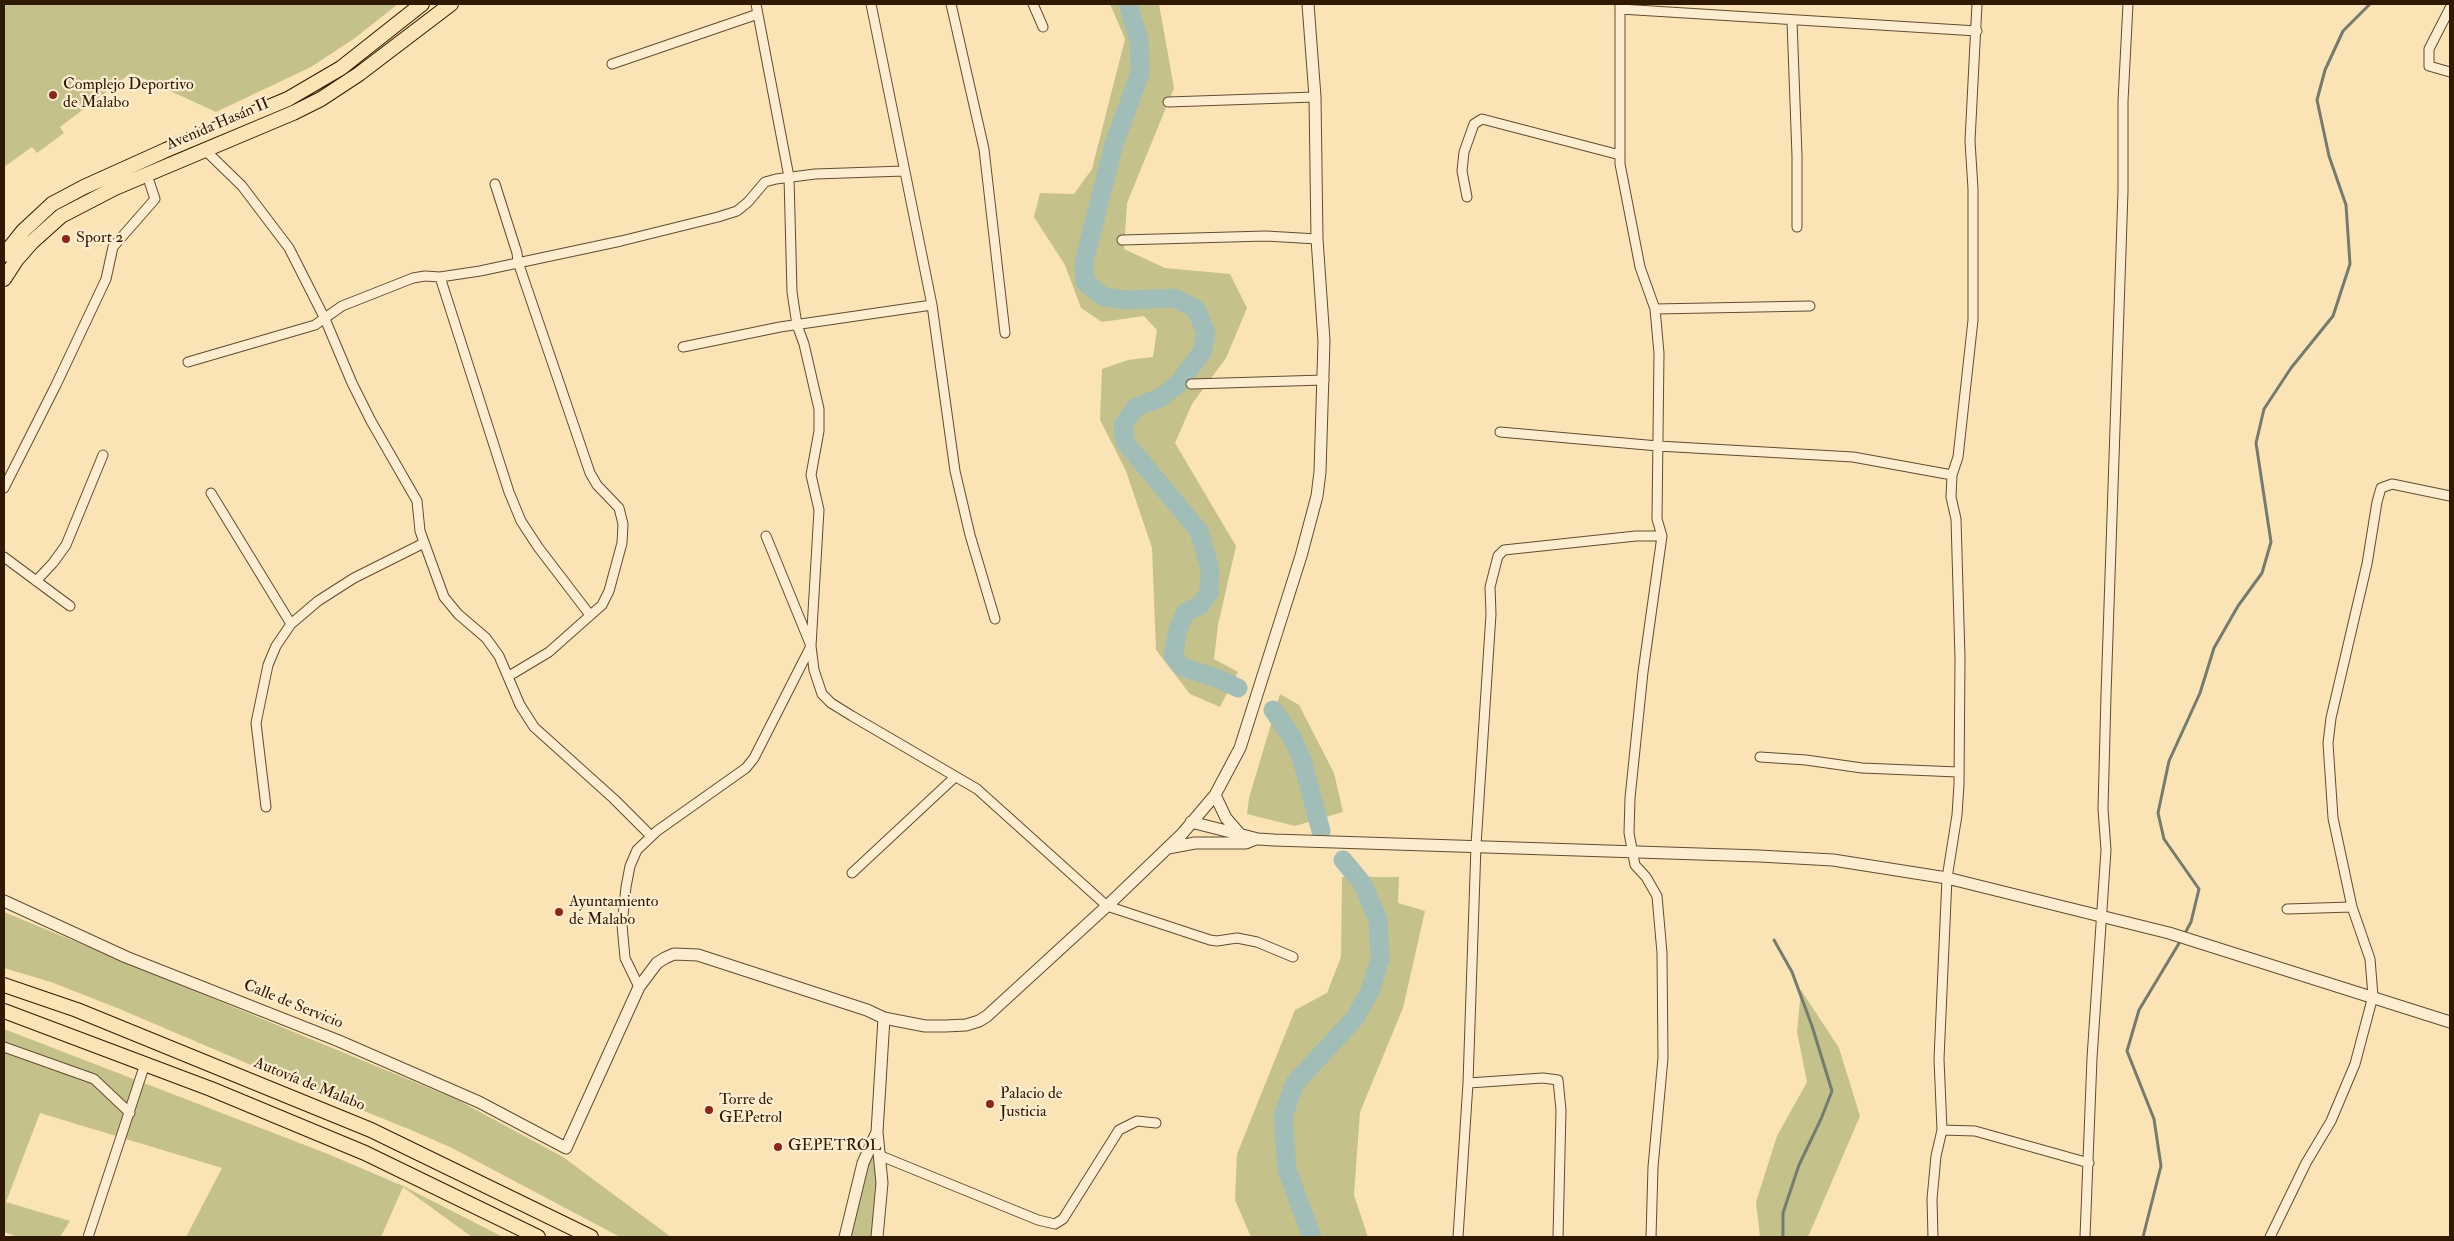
<!DOCTYPE html>
<html>
<head>
<meta charset="utf-8">
<style>
  body { margin:0 }
  #map { position:relative; width:2454px; height:1241px; overflow:hidden; background:#fae4b6; font-family:"IM FELL Double Pica",serif }
  canvas { display:block }
  .frame { position:absolute; inset:0; border:5px solid #301902; pointer-events:none }
</style>
</head>
<body>
<div id="map">
<canvas width="2454" height="1241"></canvas>
<div class="frame"></div>
</div>
<script>
const context = document.querySelector('canvas').getContext('2d');
context.lineJoin = 'round';
function paint(path, color) { context.fillStyle = color; context.fill(path, 'evenodd'); }
const toPath = rows => new Path2D(rows.map(r => 'M' + r).join(''));
function stroke(path, color, width, dash) { context.strokeStyle = color; context.lineWidth = width; context.lineCap = dash ? 'butt' : 'round'; context.setLineDash(dash || []); context.stroke(path); }
function write(font, color, halo, rows, align = 'center') {
  context.font = font + ' "IM FELL Double Pica",serif'; context.lineWidth = 4.5; context.setLineDash([]); context.textBaseline = 'middle'; context.strokeStyle = halo; context.fillStyle = color; for (const [text, x, y, turn = 0] of rows) {
    context.save(); context.translate(x, y); context.rotate((+turn || 0) * Math.PI / 180); context.textAlign = isNaN(turn) ? turn : align; if (halo) context.strokeText(text, 0, 0); context.fillText(text, 0, 0); context.restore();
  }
}
paint(toPath([
  [4,4,398,4,355,38,311,67,216,112,131,73,60,127,64,133,37,153,32,147,4,167],
  [1110,4,1159,4,1174,88,1127,203,1124,249,1165,268,1230,274,1247,308,1226,358,1192,404,1175,443,1236,546,1218,625,1214,659,1238,672,1220,707,1190,694,1156,650,1152,548,1126,471,1100,420,1102,369,1128,360,1153,357,1157,330,1144,316,1102,322,1081,308,1065,265,1034,217,1040,193,1074,194,1092,169,1125,39],
  [1280,694,1299,705,1334,773,1343,812,1295,826,1247,814,1249,798],
  [1342,877,1399,877,1398,903,1425,911,1403,1008,1360,1112,1354,1195,1368,1237,1251,1237,1235,1200,1237,1154,1295,1010,1327,993,1341,957],
  [4,912,458,1100,563,1157,671,1237,620,1237,452,1148,411,1130,265,1071,122,1010,51,982,4,968],
  [1801,990,1839,1048,1860,1116,1808,1237,1760,1237,1756,1202,1777,1136,1807,1082,1797,1032],
  [4,1029,328,1154,403,1186,503,1237,472,1237,403,1187,381,1237,186,1237,222,1168,40,1113,6,1202,70,1221,60,1237,18,1237,4,1232],
  [873,1151,877,1175,871,1237,849,1237,865,1166]
]), '#c4c28a');
stroke(toPath([
  [2184,935,2191,922,2199,889,2164,839,2158,813,2169,761,2200,693,2214,648,2238,606,2262,573,2271,542,2256,443,2264,409,2291,368,2333,316,2350,264,2346,205,2329,156,2317,100,2325,70,2343,31,2370,4],
  [1774,940,1792,972,1812,1026,1832,1091,1821,1119,1799,1165,1783,1213,1783,1237],
  [2143,1237,2161,1166,2154,1119,2127,1051,2139,1010,2181,940]
]), '#747b6f', 3);
stroke(toPath([
  [1128,4,1139,40,1140,73,1114,144,1084,262,1085,282,1104,297,1127,300,1174,298,1196,309,1206,333,1202,352,1178,384,1160,398,1136,407,1123,425,1125,442,1199,531,1210,569,1209,593,1200,605,1185,613,1178,630,1173,656,1182,667,1219,679,1238,688],
  [1273,710,1292,737,1302,760,1321,831],
  [1312,1237,1287,1170,1283,1116,1295,1083,1355,1018,1370,991,1380,959,1378,920,1362,883,1343,860]
]), '#a1bdb7', 19);
const minor = toPath([
  [756,4,789,177,792,292,797,325,804,344,819,409,819,431,811,475,819,510,811,646,814,670,822,694,831,703,852,716,977,789,1107,906,1210,940,1217,941,1237,938,1257,942,1293,957],
  [871,4,932,305,955,471,970,535,995,619],
  [951,4,984,149,1005,333],
  [1033,4,1043,27],
  [1620,4,1620,164,1640,267,1655,309,1659,353,1657,519,1662,536,1643,672,1630,798,1629,833,1635,865,1646,877,1657,896,1662,953,1663,1058,1653,1167,1651,1237],
  [2450,8,2429,49,2429,66,2450,72],
  [1620,9,1977,31],
  [1792,21,1797,156,1797,227],
  [612,64,758,14],
  [1168,102,1315,97],
  [204,149,242,186,289,248,325,319,352,383,371,421,417,501,420,531,444,597,458,614,486,638,499,656,520,705,534,727,614,799,651,836],
  [495,184,517,253,518,262,590,473,597,485,619,508,623,524,622,543,609,591,602,605,549,652,509,676],
  [1467,197,1462,171,1464,152,1474,124,1482,119,1620,155],
  [1122,240,1266,236,1317,239],
  [440,277,509,492,521,521,538,547,590,615],
  [1655,309,1810,306],
  [683,347,780,327,932,305],
  [188,362,315,325,342,306,413,278,425,276,440,277,480,271,621,241,718,217,737,211,748,202,765,182,776,179,815,174,904,171],
  [1191,384,1324,380],
  [1500,432,1658,446,1853,457,1952,475],
  [4,488,56,385,106,279,113,247,155,199,147,175],
  [211,493,291,624],
  [4,557,70,606],
  [36,581,53,563,66,545,103,455],
  [1760,757,1806,760,1862,768,1958,772],
  [266,807,256,723,268,665,276,646,291,624,318,601,354,578,424,543],
  [852,873,955,777],
  [2287,909,2352,907],
  [639,987,625,958,622,925,626,887,630,866,637,850,657,831,746,768,754,758,811,646,766,536],
  [4,1047,94,1079,130,1113],
  [1942,1130,1975,1131,2089,1163],
  [881,1156,1038,1220,1055,1224,1063,1219,1119,1130,1137,1121,1156,1123],
  [88,1237,145,1064],
  [1458,1237,1468,1083],
  [1558,1237,1561,1110,1558,1080,1543,1078,1468,1083,1476,845,1491,614,1490,587,1498,556,1504,550,1636,536,1662,536],
  [1933,1237,1932,1199,1936,1156,1942,1130,1939,1059,1947,878,1957,815,1959,784,1960,658,1956,519,1951,497,1952,475,1958,457,1973,320,1973,189,1970,141,1977,4],
  [2085,1237,2092,1058,2106,850,2103,809,2106,695,2123,191,2123,101,2128,4],
  [2270,1237,2306,1163,2331,1121,2355,1064,2373,996,2370,959,2352,907,2333,818,2328,743,2331,718,2367,564,2377,502,2381,488,2392,484,2450,496]
]);
const tertiary = toPath([
  [1215,795,1226,818,1239,833],
  [1191,822,1258,839,1274,840,1759,856,1833,860,1947,878,2169,933,2450,1022],
  [1168,848,1195,843,1246,843,1256,839],
  [4,901,126,957,339,1041,479,1102,566,1148,639,987,657,963,665,958,674,954,698,955,867,1010,884,1018,877,1132,882,1183,877,1237],
  [884,1018,925,1026,945,1026,966,1025,979,1021,987,1016,1107,906,1182,834,1215,795,1240,748,1301,556,1317,496,1320,472,1324,341,1317,239,1315,97,1308,4],
  [845,1237,863,1163,877,1132]
]);
const primary = toPath([
  [4,255,23,231,52,204,84,187,166,150,288,99,341,68,422,4],
  [4,279,17,259,32,242,61,216,115,188,293,113,321,99,359,74,451,4]
]);
const trunk = toPath([
  [4,985,77,1010,371,1130,591,1237],
  [4,1011,211,1089,365,1153,538,1237]
]);
stroke(minor, '#624c2f', 11);
stroke(tertiary, '#624c2f', 13);
stroke(primary, '#301902', 16);
stroke(trunk, '#301902', 16);
stroke(minor, '#fcedd0', 9);
stroke(tertiary, '#fcedd0', 11);
stroke(primary, '#fae4b6', 14);
stroke(trunk, '#fae4b6', 14);
for (const [x, y, r, color] of [
  [53,95,5,"#8f2418"],
  [66,239,5,"#8f2418"],
  [559,912,5,"#8f2418"],
  [990,1104,5,"#8f2418"],
  [709,1110,5,"#8f2418"],
  [778,1147,5,"#8f2418"]
]) { const dot = new Path2D(); dot.arc(x, y, r, 0, 2 * Math.PI); context.fillStyle = color; context.fill(dot); stroke(dot, '#fcedd0', 2); }
write('16px', '#301902', '#fcedd0', [
  ["Complejo Deportivo",63,86],
  ["de Malabo",63,104],
  ["Sport 2",76,239],
  ["Ayuntamiento",569,903],
  ["de Malabo",569,921],
  ["Palacio de",1000,1095],
  ["Justicia",1000,1113],
  ["Torre de",719,1101],
  ["GEPetrol",719,1119],
  ["GEPETROL",788,1147]
], 'left');
write('16px', '#301902', '#fcedd0', [
  ["Avenida Hasán II",218,125,-23],
  ["Calle de Servicio",293,1005,22],
  ["Autovía de Malabo",309,1085,22]
]);
</script>
</body>
</html>
